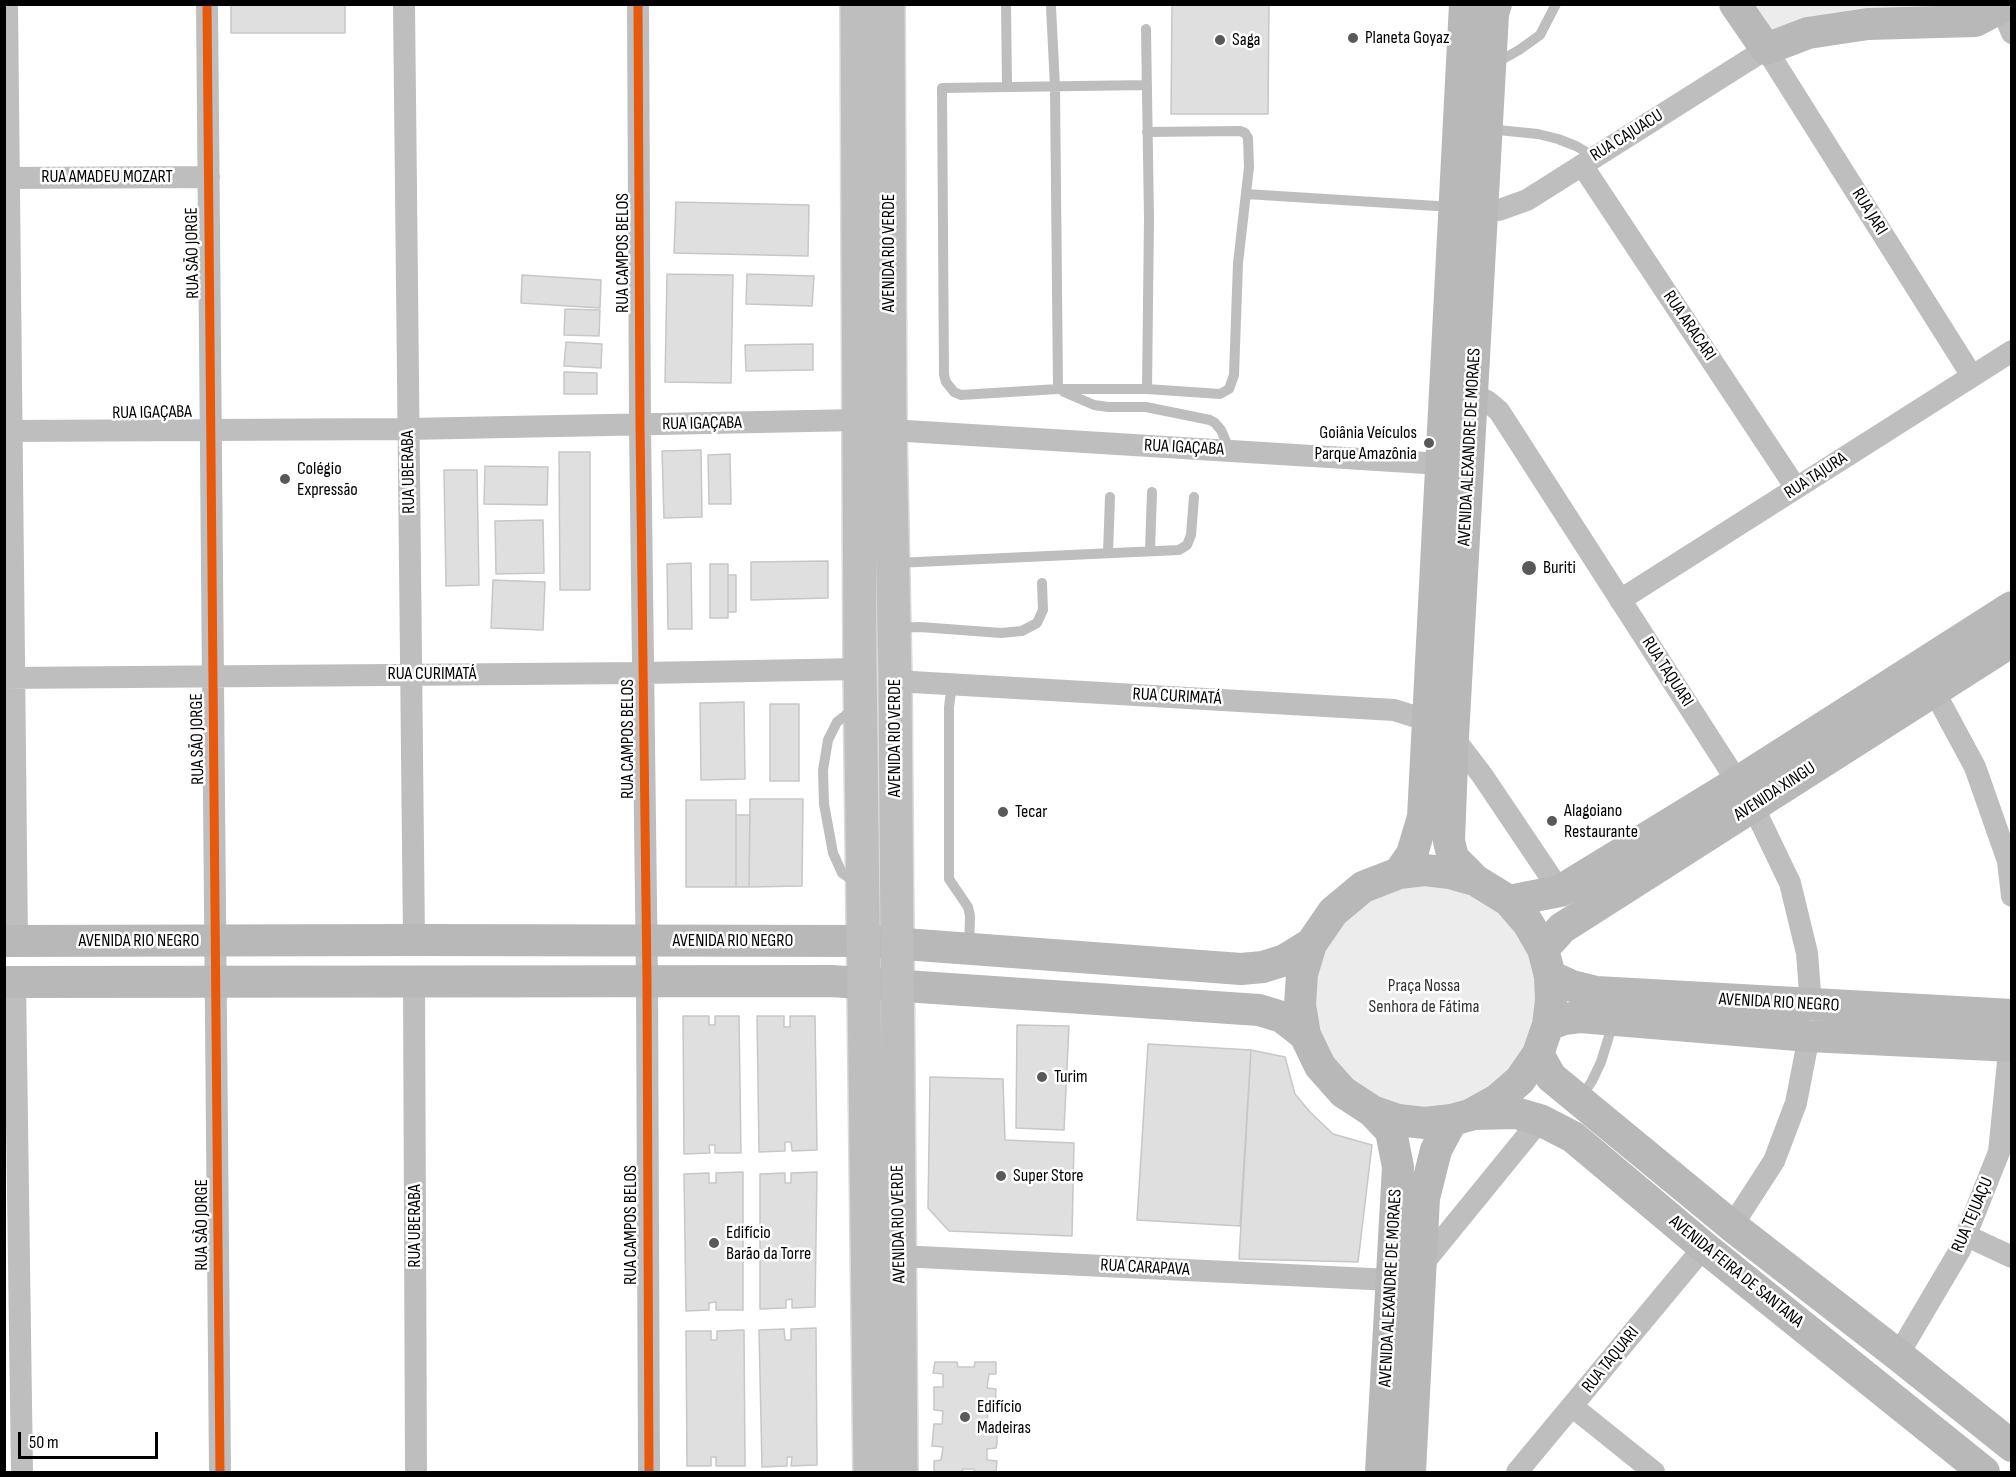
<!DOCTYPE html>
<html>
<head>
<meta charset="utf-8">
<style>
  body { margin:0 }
  #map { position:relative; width:2016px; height:1477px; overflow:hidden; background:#fff; font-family:"Sofia Sans Condensed",sans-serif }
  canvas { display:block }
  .frame { position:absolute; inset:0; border:6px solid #000; pointer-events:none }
  .scale { position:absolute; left:18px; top:1432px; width:140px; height:27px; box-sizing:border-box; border:3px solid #000; border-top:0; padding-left:8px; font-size:18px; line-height:21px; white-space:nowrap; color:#000; -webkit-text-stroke:4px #fff; paint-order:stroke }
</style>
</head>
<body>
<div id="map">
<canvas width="2016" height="1477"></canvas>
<div class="frame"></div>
<div class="scale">50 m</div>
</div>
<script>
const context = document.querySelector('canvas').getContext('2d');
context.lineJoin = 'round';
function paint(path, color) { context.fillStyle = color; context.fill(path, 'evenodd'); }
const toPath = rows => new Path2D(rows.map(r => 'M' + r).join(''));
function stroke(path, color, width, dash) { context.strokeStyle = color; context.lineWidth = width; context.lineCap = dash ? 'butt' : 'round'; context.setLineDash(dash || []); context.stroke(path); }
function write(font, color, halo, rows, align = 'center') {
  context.font = font + ' "Sofia Sans Condensed",sans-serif'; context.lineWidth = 5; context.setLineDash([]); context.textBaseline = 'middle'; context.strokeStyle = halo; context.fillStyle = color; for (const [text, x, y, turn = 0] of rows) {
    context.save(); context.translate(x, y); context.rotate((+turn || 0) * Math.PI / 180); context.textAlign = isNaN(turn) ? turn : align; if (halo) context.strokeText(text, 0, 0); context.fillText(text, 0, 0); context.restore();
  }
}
paint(toPath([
  [1988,4,1773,35,1751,5],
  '1311 997a114 114 0 1 1 228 0a114 114 0 1 1-228 0Z'
]), '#ececec');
const building = toPath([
  [231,4,345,4,345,33,231,33,231,4],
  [1172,4,1269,4,1268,114,1171,114,1172,4],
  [676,202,809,205,808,256,674,253,676,202],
  [667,274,733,275,731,383,665,382,667,274],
  [747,274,814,276,812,306,746,304,747,274],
  [522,275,601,280,600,308,521,303,522,275],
  [565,309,600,310,599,336,564,335,565,309],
  [566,342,602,344,601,368,564,366,566,342],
  [813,344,813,370,746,371,745,345,813,344],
  [564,372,597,373,597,394,564,394,564,372],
  [701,450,702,517,664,518,662,451,701,450],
  [559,452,590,452,590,590,560,590,559,452],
  [730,454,731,504,709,504,708,455,730,454],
  [485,466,548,467,547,505,484,504,485,466],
  [444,470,477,470,479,585,446,586,444,470],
  [543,520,544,573,496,574,495,521,543,520],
  [828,561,828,598,751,600,751,562,828,561],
  [691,563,692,629,668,629,667,564,691,563],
  [710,564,728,564,728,618,710,618,710,564],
  [728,575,736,575,736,612,728,612,728,575],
  [493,580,545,582,543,630,491,628,493,580],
  [744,702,745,779,701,780,700,703,744,702],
  [770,704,799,704,799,781,770,781,770,704],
  [750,799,803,799,802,886,749,887,750,799],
  [686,800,736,800,736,887,686,887,686,800],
  [736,815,750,815,749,887,736,887,736,815],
  [683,1016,709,1016,709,1025,715,1025,715,1016,739,1016,741,1153,715,1153,715,1145,709,1145,710,1153,684,1154,683,1016],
  [757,1016,784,1016,784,1027,790,1027,790,1016,815,1016,817,1150,792,1151,791,1142,785,1142,785,1151,759,1152,757,1016],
  [1017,1025,1069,1026,1064,1130,1016,1128,1017,1025],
  [1148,1044,1251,1050,1240,1226,1137,1220,1148,1044],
  [1251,1050,1285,1057,1295,1094,1310,1112,1333,1134,1372,1145,1358,1262,1239,1259,1251,1050],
  [930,1077,1003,1079,1005,1140,1074,1143,1072,1236,949,1231,928,1208,930,1077],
  [743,1172,743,1310,716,1310,716,1302,709,1303,709,1310,686,1311,684,1174,709,1173,709,1183,716,1183,716,1173,743,1172],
  [817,1172,815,1307,792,1308,792,1299,786,1300,786,1308,760,1309,760,1174,785,1173,785,1183,791,1183,791,1173,817,1172],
  [816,1328,817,1465,791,1466,792,1457,787,1457,787,1466,762,1467,759,1330,784,1329,785,1340,791,1340,791,1329,816,1328],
  [744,1330,745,1466,716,1466,716,1457,711,1457,711,1466,687,1466,686,1331,711,1331,711,1340,717,1340,717,1331,744,1330],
  [935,1362,957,1362,958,1367,974,1367,975,1362,996,1362,996,1374,989,1374,987,1388,996,1389,995,1409,988,1411,987,1423,997,1424,997,1443,996,1448,987,1449,987,1460,997,1461,996,1472,975,1472,974,1469,963,1469,962,1472,934,1472,934,1461,941,1460,943,1447,932,1446,934,1424,942,1424,943,1411,934,1410,934,1387,943,1387,943,1374,933,1373,935,1362]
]);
paint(building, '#dfdfdf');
stroke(building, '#c7c7c7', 1.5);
const primary = toPath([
  [857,4,860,669,870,1472],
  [888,4,890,430,895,681,901,1472]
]);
stroke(primary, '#dbdbdb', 36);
stroke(toPath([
  [1006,4,1007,87],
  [1051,7,1055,87,1058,389],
  [1146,29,1149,218,1147,389],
  [1496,63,1519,50,1540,35,1556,4],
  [1488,129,1538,134,1558,139,1576,146,1595,157],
  [1147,132,1240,131,1245,133,1248,138,1249,167,1238,263,1234,375,1229,389,1220,394,1147,389,1058,389,961,395,954,392,946,382,944,375,942,88,1147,85],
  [1246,194,1453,207],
  [1064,392,1094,405,1108,407,1146,407,1210,420,1215,423,1221,430,1230,451],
  [1150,551,1152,492],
  [1108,553,1110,497],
  [896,563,1179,550,1187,545,1191,535,1194,497],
  [898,628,920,627,1001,633,1022,631,1037,623,1043,610,1042,583],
  [952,684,949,707,949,879,968,907,970,916,969,947],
  [855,708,837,722,828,740,823,770,824,804,833,853,842,873,857,883],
  [1580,1099,1592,1081,1601,1062,1613,1023]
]), '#bebebe', 10);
stroke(toPath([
  [7,4,17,941],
  [207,4,220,1472],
  [404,4,414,940],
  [638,4,640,425,647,981,649,1472],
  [2000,4,2012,33],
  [1582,165,1796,488],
  [4,178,209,177],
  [1483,210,1499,210,1527,200,1766,49,1972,376],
  [1459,393,1473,394,1487,401,1499,411,1753,806,1790,883,1807,953,1811,1005],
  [890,430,1442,464],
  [4,431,408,429,859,420],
  [1620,600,2012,351],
  [4,678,644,673,860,669],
  [895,681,1394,710,1426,720,1453,737,1482,775,1560,891],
  [1934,691,1975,767,2008,861,2012,896],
  [414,980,416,1472],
  [15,982,22,1472],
  [1732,1226,1774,1161,1796,1103,1809,1036],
  [1967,1236,2012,1257],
  [899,1256,1391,1280],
  [1421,1266,1540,1120],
  [1898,1355,1960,1250,1999,1152,2011,1032],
  [1573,1407,1654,1472],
  [1517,1472,1704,1247]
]), '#bebebe', 22);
stroke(toPath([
  [1735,4,1766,49,1808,33,1868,24,1975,21,2008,4],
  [1399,873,1412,854,1423,817,1465,4],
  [1475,880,1453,858,1449,841,1453,737,1493,14,1496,4],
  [1509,901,1560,891,1738,782,2012,607],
  [4,941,414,940,864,941,1241,969,1263,967,1285,960,1311,944],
  [1543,949,1562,928,2012,641],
  [1550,976,1572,986,1596,992,2012,1015],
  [4,982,831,981,1259,1010,1282,1017,1305,1035],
  [1548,1025,1564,1019,1580,1017,1809,1036,2012,1046],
  [1538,1054,1551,1077,1732,1226,1898,1355,2012,1446],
  [1372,1111,1398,1120,1425,1123,1452,1120,1470,1115,1497,1100,1520,1080,1538,1054,1548,1025,1551,1000,1550,976,1543,949,1528,923,1509,901,1475,880,1450,873,1425,870,1399,873,1363,887,1333,912,1311,944,1302,974,1300,1005,1305,1035,1320,1066,1343,1092,1372,1111,1391,1131,1398,1167,1381,1472],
  [1474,1114,1516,1113,1540,1120,1573,1137,1704,1247,1984,1472],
  [1410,1472,1424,1198,1436,1150,1452,1120]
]), '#b8b8b8', 32);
stroke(primary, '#bebebe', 33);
stroke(toPath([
  [207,4,220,1472],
  [638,4,640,425,647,981,649,1472]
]), '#e8590c', 9);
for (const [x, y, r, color] of [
  [1353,38,6,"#595959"],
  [1220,40,6,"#595959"],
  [1429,443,6,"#595959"],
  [285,479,6,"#595959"],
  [1529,568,8,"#595959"],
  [1003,812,6,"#595959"],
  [1552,821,6,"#595959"],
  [1042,1077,6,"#595959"],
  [1001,1176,6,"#595959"],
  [714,1243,6,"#595959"],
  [965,1417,6,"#595959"]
]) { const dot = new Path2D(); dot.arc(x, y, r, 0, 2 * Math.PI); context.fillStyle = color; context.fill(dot); stroke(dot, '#fff', 2); }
write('18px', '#000', '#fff', [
  ["Planeta Goyaz",1365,38],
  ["Saga",1232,40],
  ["Goiânia Veículos",1417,433,"right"],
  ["Parque Amazônia",1417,454,"right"],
  ["Colégio",297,469],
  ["Expressão",297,490],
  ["Buriti",1543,568],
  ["Alagoiano",1564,811],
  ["Restaurante",1564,832],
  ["Tecar",1015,812],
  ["Turim",1054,1077],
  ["Super Store",1013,1176],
  ["Edifício",726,1233],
  ["Barão da Torre",726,1254],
  ["Edifício",977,1407],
  ["Madeiras",977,1428]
], 'left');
write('18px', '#000', '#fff', [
  ["RUA CAJUACU",1627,136,-32],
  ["RUA AMADEU MOZART",107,177],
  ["RUA JARI",1869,212,58],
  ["RUA SÃO JORGE",193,253,-91],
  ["RUA CAMPOS BELOS",623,253,-90],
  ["AVENIDA RIO VERDE",889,253,-90],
  ["RUA ARACARI",1689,326,56],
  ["RUA IGAÇABA",152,413,-1],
  ["RUA IGAÇABA",702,424,-1],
  ["AVENIDA ALEXANDRE DE MORAES",1470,447,-87],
  ["RUA IGAÇABA",1184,448,3],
  ["RUA UBERABA",409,472,-91],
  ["RUA TAJURA",1816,476,-33],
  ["RUA TAQUARI",1667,672,57],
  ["RUA CURIMATÁ",432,674],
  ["RUA CURIMATÁ",1177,697,3],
  ["AVENIDA RIO VERDE",895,738,-90],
  ["RUA SÃO JORGE",198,739,-91],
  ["RUA CAMPOS BELOS",628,739,-90],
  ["AVENIDA XINGU",1775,792,-33],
  ["AVENIDA RIO NEGRO",139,941],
  ["AVENIDA RIO NEGRO",733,941],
  ["AVENIDA RIO NEGRO",1779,1003,3],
  ["RUA TEJUAÇU",1973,1215,-67],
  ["AVENIDA RIO VERDE",899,1224,-91],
  ["RUA SÃO JORGE",202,1225,-90],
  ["RUA CAMPOS BELOS",631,1225,-90],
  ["RUA UBERABA",415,1226,-90],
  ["RUA CARAPAVA",1145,1268,3],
  ["AVENIDA FEIRA DE SANTANA",1736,1272,39],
  ["AVENIDA ALEXANDRE DE MORAES",1391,1288,-87],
  ["RUA TAQUARI",1611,1360,-51]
]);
write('18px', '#333', '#fff', [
  ["Praça Nossa",1424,986],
  ["Senhora de Fátima",1424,1007]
]);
</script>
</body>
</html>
